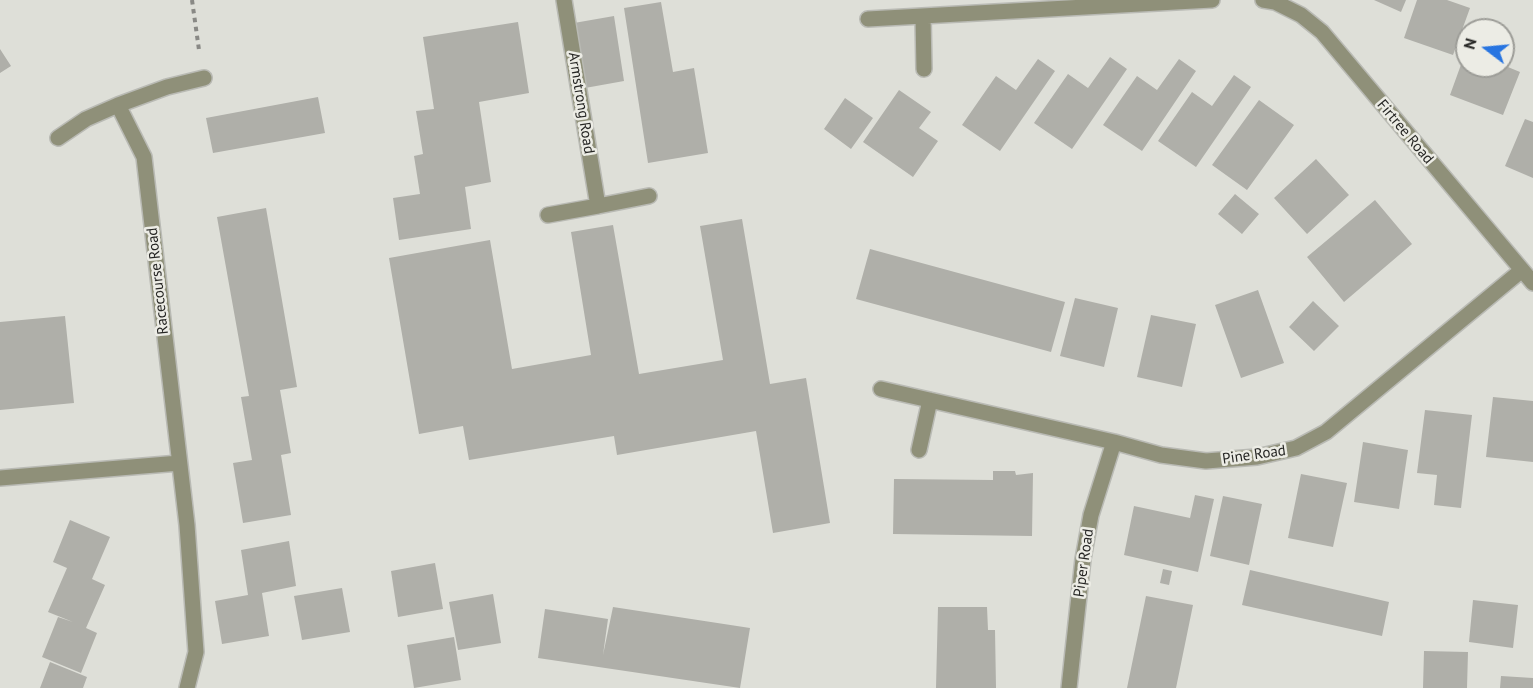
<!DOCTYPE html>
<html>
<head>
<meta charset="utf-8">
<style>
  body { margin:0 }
  #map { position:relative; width:1533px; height:688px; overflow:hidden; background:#dedfd8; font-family:"PT Sans",sans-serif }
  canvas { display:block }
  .north { position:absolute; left:1455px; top:18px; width:60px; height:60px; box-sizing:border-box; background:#ecece5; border:2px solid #9d9d98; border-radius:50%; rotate:286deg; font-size:16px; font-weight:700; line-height:24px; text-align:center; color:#262624 }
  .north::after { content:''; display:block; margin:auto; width:21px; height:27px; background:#2875e1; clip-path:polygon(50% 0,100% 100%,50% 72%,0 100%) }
</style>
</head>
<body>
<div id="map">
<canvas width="1533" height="688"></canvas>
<div class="north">N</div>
</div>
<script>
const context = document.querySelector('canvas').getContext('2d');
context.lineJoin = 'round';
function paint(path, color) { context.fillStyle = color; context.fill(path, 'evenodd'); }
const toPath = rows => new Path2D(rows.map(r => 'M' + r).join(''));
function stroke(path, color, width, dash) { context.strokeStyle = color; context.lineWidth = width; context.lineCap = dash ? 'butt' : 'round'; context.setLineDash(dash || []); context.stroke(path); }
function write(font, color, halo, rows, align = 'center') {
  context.font = font + ' "PT Sans",sans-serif'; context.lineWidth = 5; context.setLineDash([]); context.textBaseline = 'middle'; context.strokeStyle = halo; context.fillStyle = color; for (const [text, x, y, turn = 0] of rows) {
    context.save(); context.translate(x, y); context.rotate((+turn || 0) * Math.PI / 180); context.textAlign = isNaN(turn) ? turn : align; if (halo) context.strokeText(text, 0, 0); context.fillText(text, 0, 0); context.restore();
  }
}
paint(toPath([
  [1374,0,1406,0,1401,12],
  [1417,0,1447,0,1470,8,1453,55,1404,38],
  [661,2,673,72,694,68,708,153,648,163,624,8],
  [614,16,624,81,585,88,574,23],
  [518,22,529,93,479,102,491,182,465,187,471,229,399,240,393,198,420,194,414,156,423,154,416,111,434,109,423,37],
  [1467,48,1467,66,1503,65,1520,72,1503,115,1450,95],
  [0,49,11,66,0,73],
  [1110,57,1127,69,1072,149,1034,123,1068,74,1088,88],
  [1038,59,1055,71,1000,151,962,125,996,76,1016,90],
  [1179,59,1196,71,1142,151,1103,125,1137,76,1157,90],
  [1234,75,1251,87,1196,167,1158,141,1192,92,1212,106],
  [899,90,931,112,919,128,938,141,913,177,863,142],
  [318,97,325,133,213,153,206,118],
  [845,98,873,118,851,149,824,129],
  [1259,100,1294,125,1247,190,1212,165],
  [1525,119,1533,122,1533,178,1505,166],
  [1316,159,1349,195,1307,234,1274,198],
  [1235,194,1259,214,1242,234,1218,214],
  [1375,200,1412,244,1344,302,1307,257],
  [266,208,297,387,280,390,291,453,281,455,291,515,243,523,233,463,252,460,241,397,249,396,217,217],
  [742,219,770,384,806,378,830,523,773,533,756,431,617,455,614,436,469,460,463,426,419,434,389,258,490,240,512,369,591,355,571,232,613,225,639,374,723,360,700,226],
  [870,249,1065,302,1051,352,856,299],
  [1258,290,1284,363,1241,378,1215,305],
  [1075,298,1118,308,1104,367,1060,356],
  [1313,301,1339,326,1314,351,1289,327],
  [1151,315,1196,324,1182,387,1137,377],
  [65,316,74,403,0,410,0,322],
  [1493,397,1533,401,1533,462,1486,457],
  [1425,410,1472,415,1461,508,1434,505,1437,475,1417,473],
  [1363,442,1408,450,1399,509,1354,502],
  [993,471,1015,471,1016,475,1033,473,1032,536,893,534,894,479,993,480],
  [1301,474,1347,483,1333,547,1288,538],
  [1195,495,1214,499,1198,572,1124,555,1134,506,1190,518],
  [1223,496,1262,504,1249,565,1210,556],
  [70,520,110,537,92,579,105,585,86,628,97,633,81,673,42,657,58,617,73,622,48,612,67,568,53,562],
  [289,541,296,586,262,593,269,636,222,644,215,601,248,595,241,550],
  [435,563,443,609,398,617,391,571],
  [1163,569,1172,571,1169,585,1160,583],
  [1250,570,1389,602,1382,636,1242,605],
  [342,588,350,632,302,640,294,596],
  [493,594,501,643,458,650,449,602],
  [1146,596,1193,605,1176,688,1127,688],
  [1473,600,1518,605,1513,648,1469,642],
  [613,607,750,628,740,688,538,658,545,609,608,619,603,655],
  [938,607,987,607,988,630,995,630,996,688,936,688],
  [454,637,461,680,414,688,407,645],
  [1424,651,1468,652,1467,688,1423,688],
  [50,662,87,677,83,688,40,688],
  [1501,676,1533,678,1533,688,1500,688]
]), '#afafa9');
const minor = toPath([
  [1263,0,1275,2,1301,15,1322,32,1533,283],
  [923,17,924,69],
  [868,19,1212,0],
  [58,138,86,119,118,105],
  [598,206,649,196],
  [548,215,598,206,564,0],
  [881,389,1114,442,1161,455,1206,461,1257,457,1296,448,1326,432,1522,270],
  [919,450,930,400],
  [0,478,179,463],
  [187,688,196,652,187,525,144,157,118,105,167,87,204,78],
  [1069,688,1083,559,1091,515,1114,442]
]);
stroke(minor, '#b9bab4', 18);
stroke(toPath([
  [192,0,199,50]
]), '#898985', 4, [4.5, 4.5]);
stroke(minor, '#8f9079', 15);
write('15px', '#262624', '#ecece5', [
  ["Armstrong Road",581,103,81],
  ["Firtree Road",1405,132,50],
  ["Racecourse Road",158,281,-96],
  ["Pine Road",1254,455,-8],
  ["Piper Road",1084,563,-82]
]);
</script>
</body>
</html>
